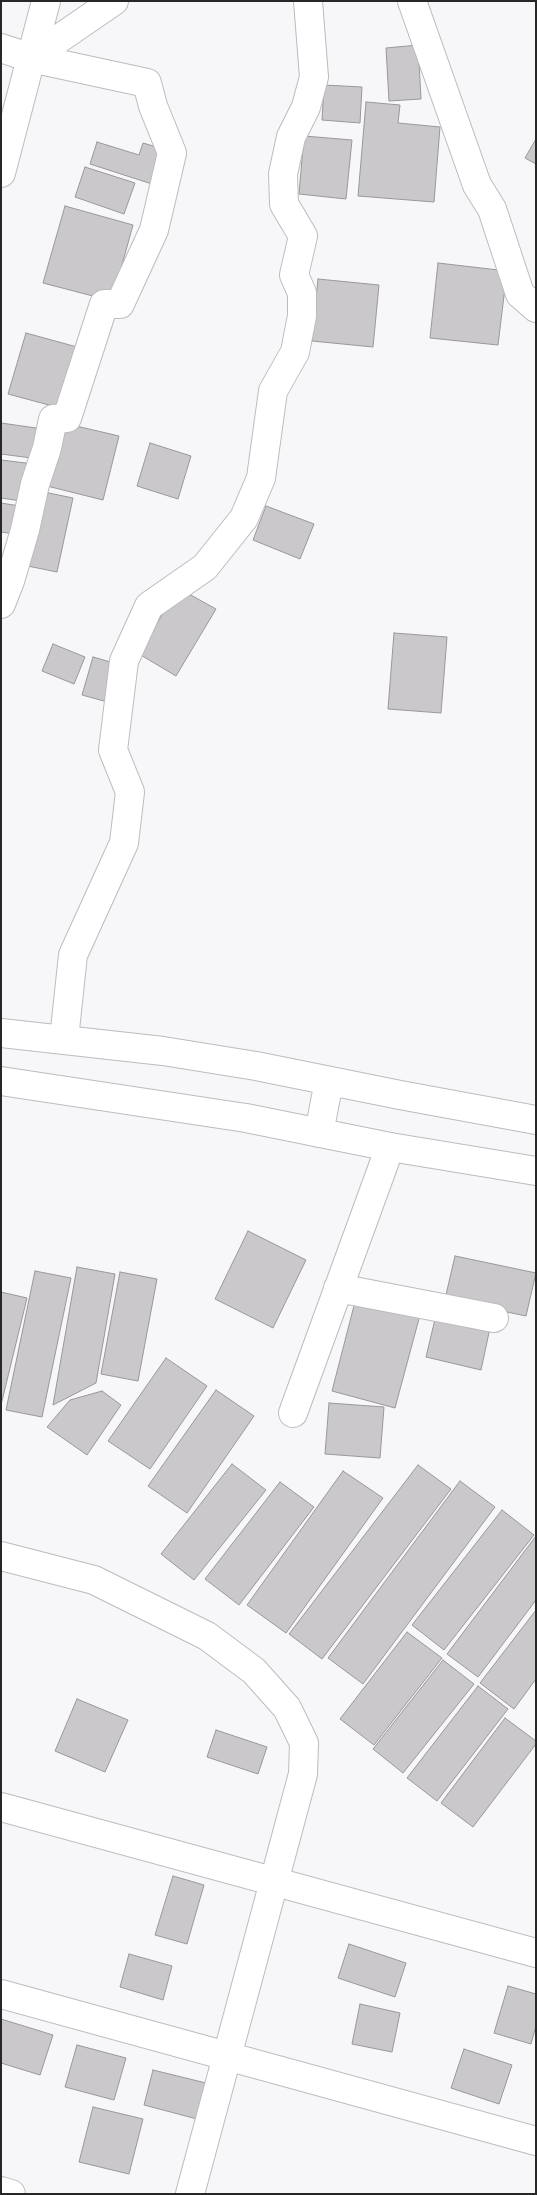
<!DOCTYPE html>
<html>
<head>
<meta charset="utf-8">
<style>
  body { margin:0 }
  #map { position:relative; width:537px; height:2195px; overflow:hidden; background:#f7f6f9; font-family:"DM Sans",sans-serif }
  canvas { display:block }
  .frame { position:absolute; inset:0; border:2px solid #282728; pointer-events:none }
</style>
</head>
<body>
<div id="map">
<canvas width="537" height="2195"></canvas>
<div class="frame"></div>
</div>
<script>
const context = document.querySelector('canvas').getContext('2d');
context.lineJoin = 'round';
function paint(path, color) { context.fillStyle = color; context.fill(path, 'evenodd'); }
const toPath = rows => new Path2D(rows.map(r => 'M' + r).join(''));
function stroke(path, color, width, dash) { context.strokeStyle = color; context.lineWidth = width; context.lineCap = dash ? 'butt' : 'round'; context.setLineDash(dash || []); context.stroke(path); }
const building = toPath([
  [418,45,421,99,389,101,386,48,418,45],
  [324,85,362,87,360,123,322,120,324,85],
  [366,102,400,105,398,123,440,127,434,202,358,196,366,102],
  [304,136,352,140,346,199,299,194,304,136],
  [536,139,536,164,525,158,536,139],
  [97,142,139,155,143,143,167,150,155,185,90,164,97,142],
  [85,167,135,183,124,214,75,197,85,167],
  [65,206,133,225,112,301,43,283,65,206],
  [438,263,507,271,498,345,430,338,438,263],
  [318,279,379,285,373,347,312,341,318,279],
  [26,333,77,347,60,408,8,394,26,333],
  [59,422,119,436,103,500,43,485,59,422],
  [1,423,43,429,39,459,1,454,1,423],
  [150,443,191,456,178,499,137,486,150,443],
  [1,460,34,464,28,502,1,498,1,460],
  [34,490,73,498,57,572,18,564,34,490],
  [1,503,26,507,21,535,1,532,1,503],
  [266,506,314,524,300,559,253,540,266,506],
  [178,588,216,609,176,676,139,654,178,588],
  [394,633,447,637,441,713,388,709,394,633],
  [53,644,85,657,74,684,42,671,53,644],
  [93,657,121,665,111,703,82,695,93,657],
  [248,1231,306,1260,273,1328,215,1299,248,1231],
  [455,1256,536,1273,526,1316,445,1299,455,1256],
  [77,1267,115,1274,96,1383,53,1405,77,1267],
  [35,1271,71,1278,42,1417,6,1410,35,1271],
  [120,1272,157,1279,138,1381,101,1374,120,1272],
  [1,1292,27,1298,1,1405,1,1292],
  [356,1298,420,1315,395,1408,332,1391,356,1298],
  [436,1315,490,1328,481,1370,426,1357,436,1315],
  [166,1358,207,1386,150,1469,108,1441,166,1358],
  [216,1390,254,1416,187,1513,148,1486,216,1390],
  [102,1391,121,1405,87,1455,47,1427,70,1400,102,1391],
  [329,1403,384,1407,380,1458,325,1454,329,1403],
  [232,1464,266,1490,194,1580,161,1554,232,1464],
  [418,1465,451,1489,322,1659,289,1634,418,1465],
  [343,1471,383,1498,286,1633,247,1605,343,1471],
  [460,1481,495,1507,363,1684,328,1658,460,1481],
  [280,1482,314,1507,239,1605,205,1579,280,1482],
  [502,1510,534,1535,444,1650,412,1625,502,1510],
  [536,1536,536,1600,478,1677,447,1654,536,1536],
  [536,1610,536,1679,514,1709,480,1683,536,1610],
  [407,1632,442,1658,374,1745,340,1719,407,1632],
  [443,1660,474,1684,403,1773,373,1749,443,1660],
  [478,1686,508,1709,437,1801,407,1778,478,1686],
  [77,1699,128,1720,105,1772,55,1751,77,1699],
  [505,1718,536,1741,536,1744,473,1827,441,1803,505,1718],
  [216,1730,267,1747,258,1774,207,1757,216,1730],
  [173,1876,204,1885,187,1944,155,1935,173,1876],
  [349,1944,406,1963,395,1997,338,1978,349,1944],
  [129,1954,172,1966,163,2000,120,1987,129,1954],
  [508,1986,536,1994,536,2026,531,2044,494,2033,508,1986],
  [360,2004,400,2013,392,2052,352,2044,360,2004],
  [1,2019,53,2035,40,2075,1,2063,1,2019],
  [77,2045,126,2058,114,2100,65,2087,77,2045],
  [464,2049,512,2065,499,2104,451,2088,464,2049],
  [153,2070,206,2083,197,2119,144,2105,153,2070],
  [93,2107,143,2119,129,2174,79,2162,93,2107]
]);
paint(building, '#cac8cb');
stroke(building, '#99979b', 1);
const minor = toPath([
  [412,1,477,185,492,209,520,294,536,308],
  [1,48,31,58],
  [1,604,10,581,25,530,35,484,47,448,53,419,67,418,104,304,120,304,154,230,172,153,153,106,147,83,31,58,114,1],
  [64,1039,73,955,124,843,130,792,113,750,124,661,149,606,205,567,244,518,261,478,273,391,295,352,302,316,302,293,294,275,303,236,284,204,283,174,291,137,306,107,314,77,308,1],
  [338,1288,494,1318],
  [293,1413,390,1147],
  [1,1556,94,1580,207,1636,254,1671,287,1708,304,1743,303,1774,190,2194],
  [1,1807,536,1953],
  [1,1994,536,2141],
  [1,2191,11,2194]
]);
const tertiary = toPath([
  [1,173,46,1],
  [1,1033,163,1051,256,1066,400,1095,536,1120],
  [1,1081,246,1118,390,1147,536,1171],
  [319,1133,329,1081]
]);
stroke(minor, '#bdbbbf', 30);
stroke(tertiary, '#bdbbbf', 30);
stroke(minor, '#fff', 28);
stroke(tertiary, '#fff', 28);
</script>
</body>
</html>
